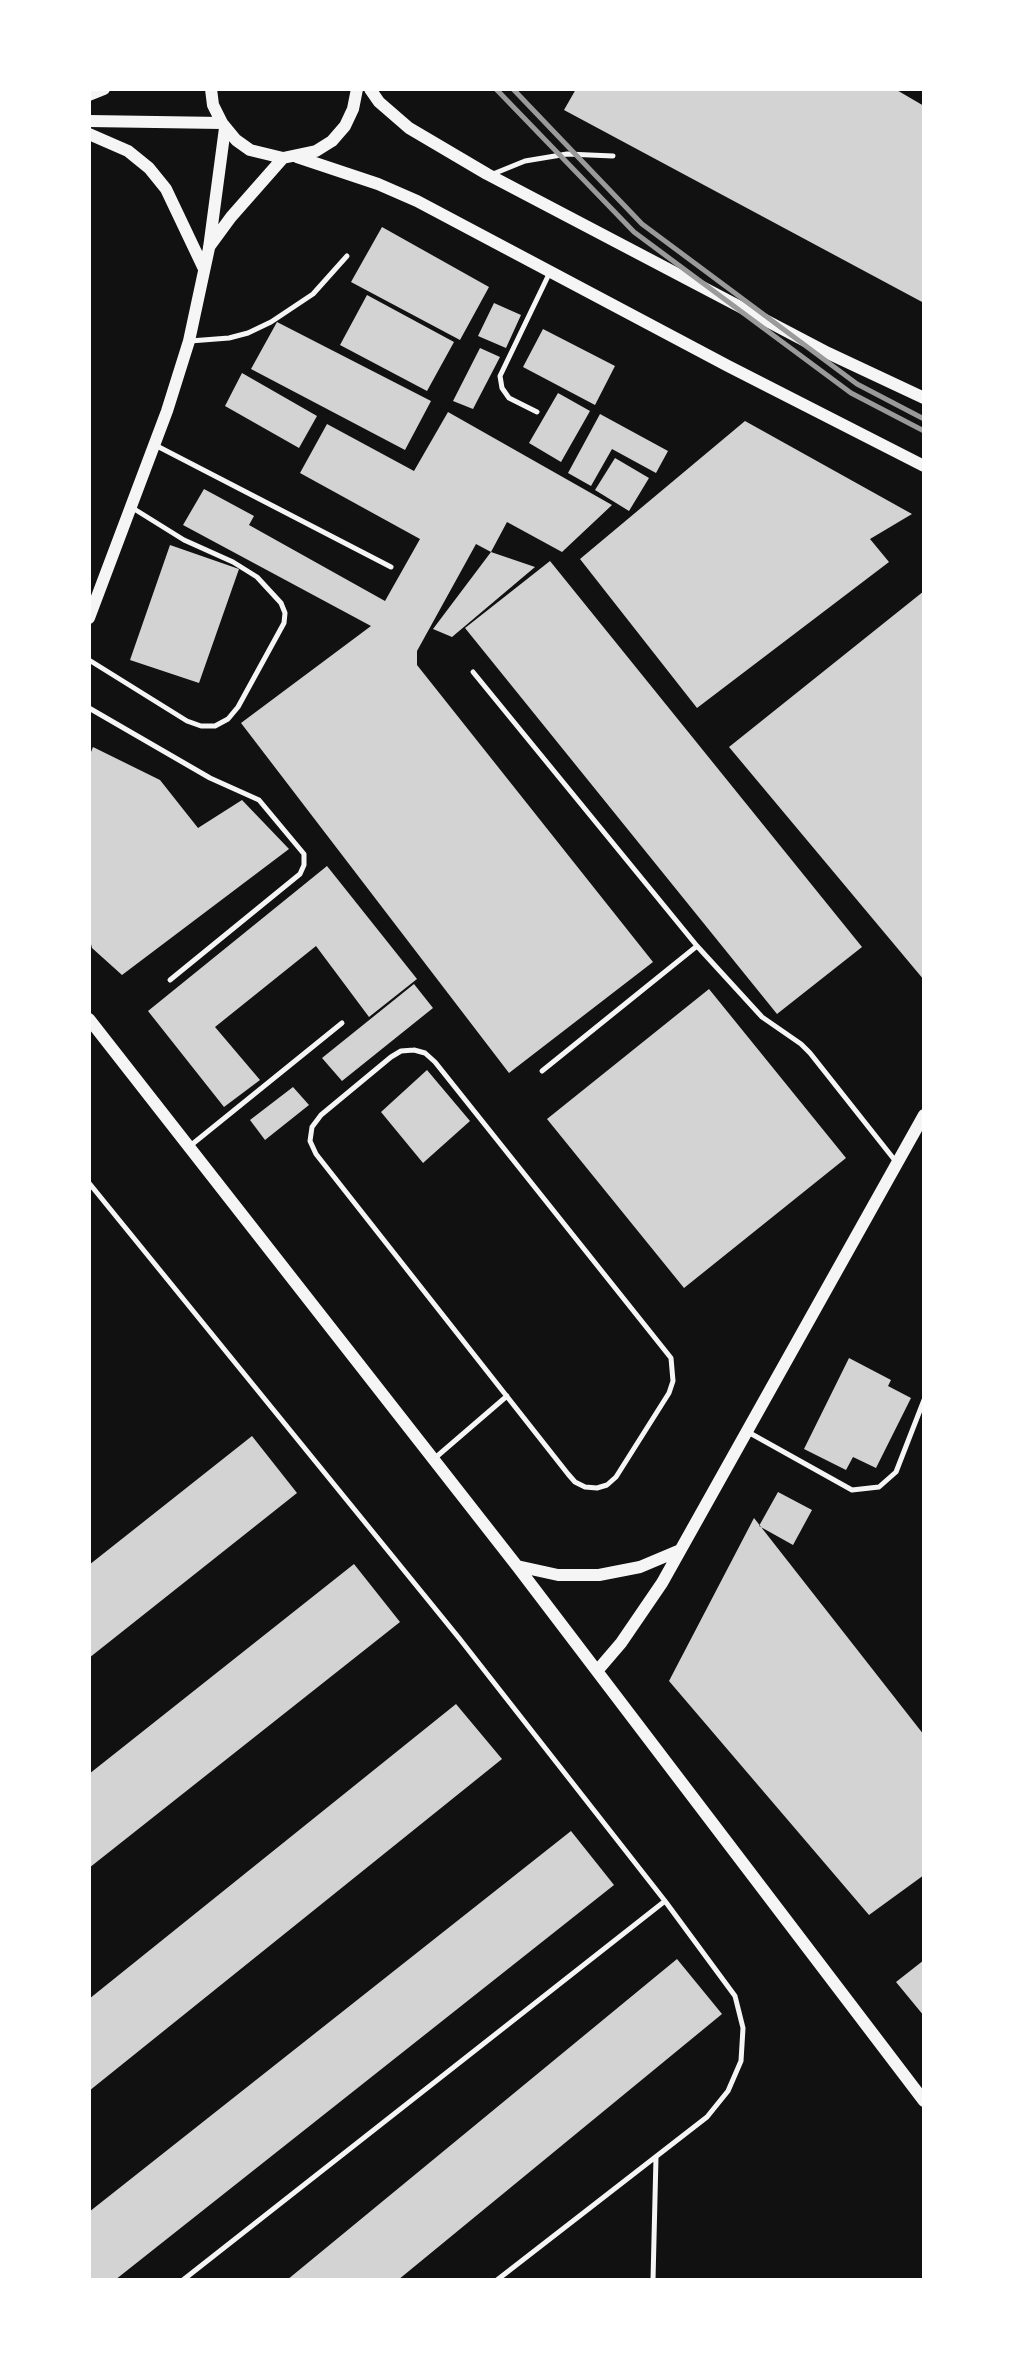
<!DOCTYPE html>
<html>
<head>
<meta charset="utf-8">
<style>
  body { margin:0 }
  #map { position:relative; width:1013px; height:2369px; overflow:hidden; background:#111; font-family:"DM Sans",sans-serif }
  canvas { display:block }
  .frame { position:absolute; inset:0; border:91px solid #fff; pointer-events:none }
</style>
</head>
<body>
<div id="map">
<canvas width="1013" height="2369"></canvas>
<div class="frame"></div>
</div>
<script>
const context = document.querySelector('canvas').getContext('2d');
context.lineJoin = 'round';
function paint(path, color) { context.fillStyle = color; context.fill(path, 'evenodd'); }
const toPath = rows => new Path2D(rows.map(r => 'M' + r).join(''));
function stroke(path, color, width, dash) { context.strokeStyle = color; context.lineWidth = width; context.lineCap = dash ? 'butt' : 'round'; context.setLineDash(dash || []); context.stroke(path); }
paint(toPath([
  [576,89,895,89,924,106,924,303,564,110],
  [382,227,489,287,460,340,351,282],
  [367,295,454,342,427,391,340,345],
  [494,303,521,315,506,348,478,336],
  [277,322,431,401,405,450,251,369],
  [543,329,615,366,595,405,523,367],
  [480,348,500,357,473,409,453,401],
  [242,373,317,416,299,448,225,406],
  [558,393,590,411,561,462,529,443],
  [448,412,612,505,562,552,507,522,491,552,535,567,452,637,433,629,491,552,476,544,417,651,417,665,653,962,509,1073,241,723,371,626,183,525,204,489,254,516,249,525,385,601,420,539,300,473,327,424,414,471],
  [600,414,668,451,656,473,612,449,591,486,568,473],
  [745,421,912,514,870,539,889,562,697,708,580,559],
  [615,458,649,478,629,511,595,490],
  [170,545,239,569,199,683,130,660],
  [550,561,862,947,777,1014,465,628],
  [924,591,924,980,729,747],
  [93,747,160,780,198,828,242,800,289,849,122,975,92,948,89,936,89,757],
  [327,866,417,979,369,1017,316,946,215,1027,260,1080,224,1107,148,1011],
  [414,984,433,1008,342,1081,322,1058],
  [709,989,846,1158,684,1288,547,1119],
  [427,1070,470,1121,423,1163,381,1112],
  [293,1087,309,1105,265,1140,250,1120],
  [849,1358,891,1380,888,1386,911,1398,876,1468,853,1457,846,1470,804,1449],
  [252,1436,297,1493,89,1658,89,1565],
  [778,1492,812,1510,793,1545,759,1526],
  [754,1518,924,1735,924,1875,869,1915,669,1681],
  [354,1564,400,1622,89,1868,89,1774],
  [456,1704,502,1759,89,2091,89,1999],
  [571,1831,614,1885,115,2280,89,2280,89,2212],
  [677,1959,722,2014,398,2280,287,2280],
  [924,1960,924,2016,896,1982]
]), '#d3d3d3');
stroke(toPath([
  [493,174,525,161,567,154,613,156],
  [190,341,229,338,248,333,271,322,313,294,347,256],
  [537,412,509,398,502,388,500,376,550,272],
  [155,445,391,567],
  [89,660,187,721,201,726,215,726,228,719,238,707,284,623,285,613,281,603,257,577,233,562,184,540,131,507],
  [473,672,697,946,762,1017,801,1044,810,1053,897,1163],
  [89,708,210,778,259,800,304,854,304,865,300,874,170,980],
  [414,1050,425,1053,435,1062,671,1358,673,1381,669,1393,616,1477,607,1485,597,1488,585,1487,575,1482,568,1474,316,1154,310,1141,312,1127,321,1115,391,1057,401,1051,414,1050],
  [542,1071,697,946],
  [190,1146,342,1023],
  [89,1183,459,1638,665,1901,735,1996,743,2028,741,2061,728,2091,707,2117,497,2280],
  [748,1432,852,1490,879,1487,896,1472,924,1400],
  [435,1458,507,1396],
  [183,2280,665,1901],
  [653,2280,656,2157]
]), '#f5f5f5', 5);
stroke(toPath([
  [211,89,213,105,222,123,236,140,250,150,283,158,316,151,332,141,345,126,353,109,357,89],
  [370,89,379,102,409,128,487,174,828,353,924,398],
  [89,95,104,89],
  [89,121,222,123],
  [89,134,128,151,149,168,166,189,204,269],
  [297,157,378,184,417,201,728,366,924,466],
  [209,247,231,217,283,158],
  [89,618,167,411,189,341,209,248,225,128],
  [89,1019,517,1566,924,2101],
  [517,1566,558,1575,599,1575,640,1567,678,1551],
  [597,1671,621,1643,662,1583,924,1115]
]), '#f5f5f5', 12);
stroke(toPath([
  [496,89,634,232,851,393,924,431],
  [513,89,642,224,857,384,924,419]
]), '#9a9a9a', 5);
</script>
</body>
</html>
